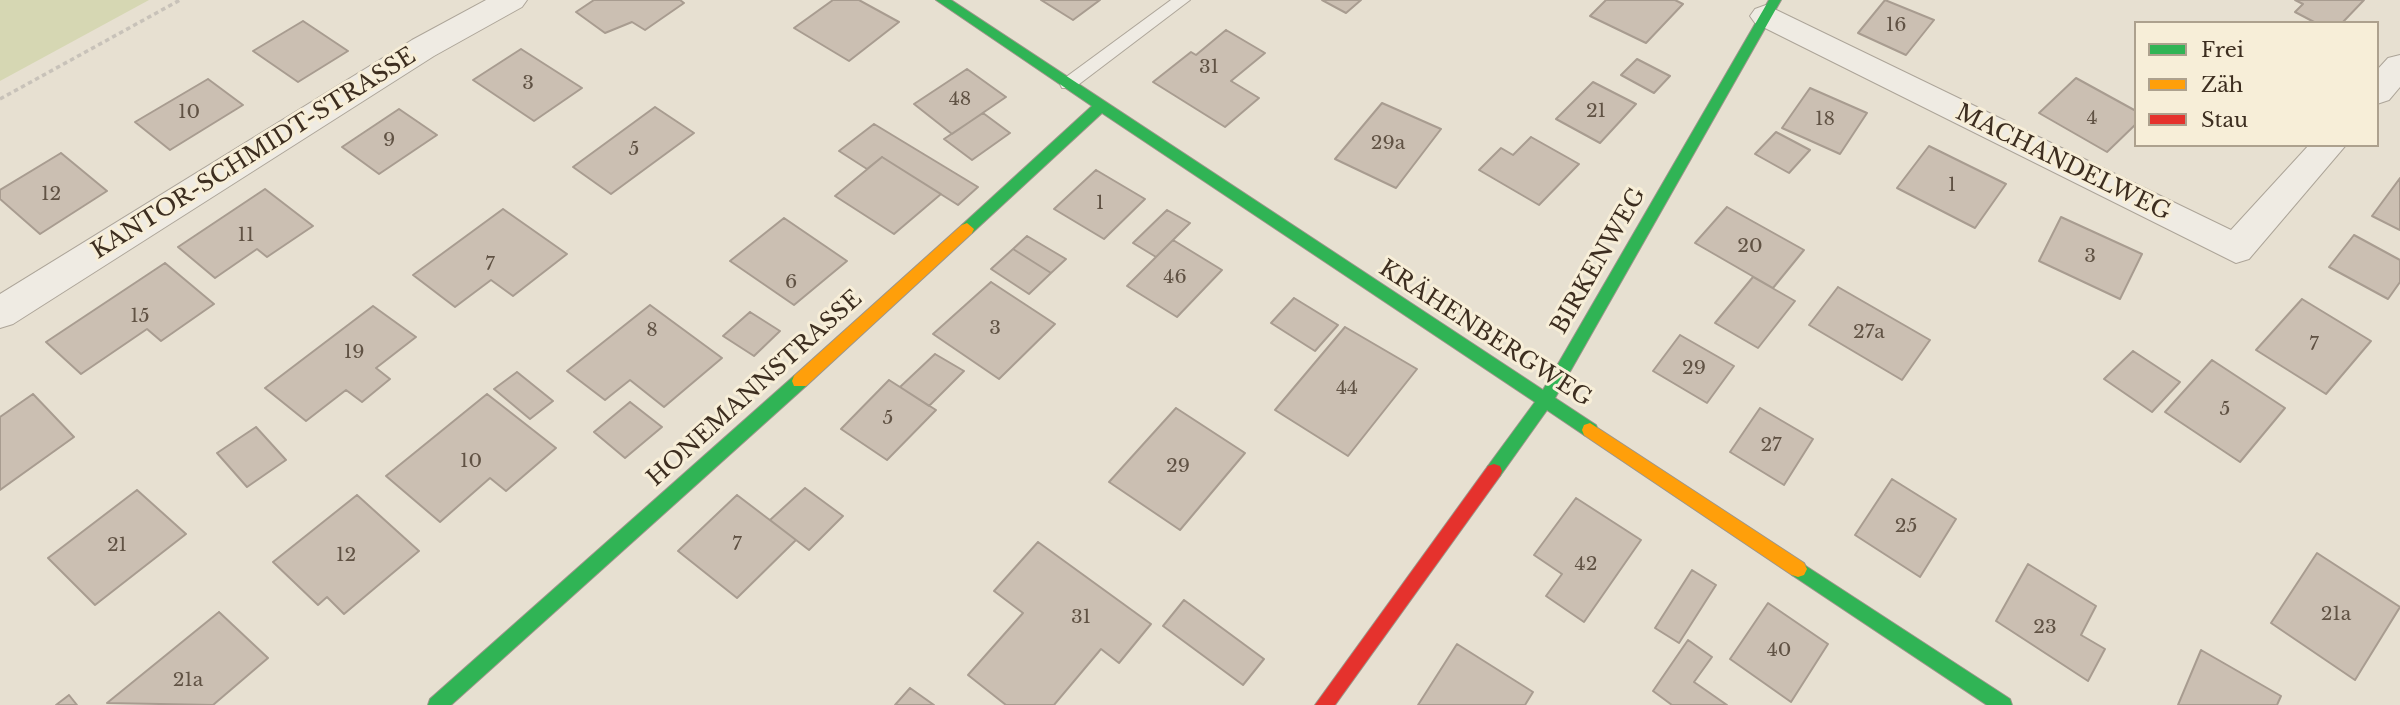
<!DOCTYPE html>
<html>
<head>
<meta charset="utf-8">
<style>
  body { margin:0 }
  #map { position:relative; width:2400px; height:705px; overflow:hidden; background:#e7e0d1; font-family:"Libre Baskerville",serif }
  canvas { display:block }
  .legend { position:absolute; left:2134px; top:21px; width:245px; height:126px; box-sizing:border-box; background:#f7eed8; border:2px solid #ada18e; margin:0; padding:9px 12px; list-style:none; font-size:21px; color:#3d2e20 }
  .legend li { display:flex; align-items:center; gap:14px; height:35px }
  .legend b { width:35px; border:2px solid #ada18e }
</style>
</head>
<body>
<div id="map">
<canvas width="2400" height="705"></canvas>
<ul class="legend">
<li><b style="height:9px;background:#30b455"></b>Frei</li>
<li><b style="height:9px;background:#ff9f0a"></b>Zäh</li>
<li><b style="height:9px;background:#e5322d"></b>Stau</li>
</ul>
</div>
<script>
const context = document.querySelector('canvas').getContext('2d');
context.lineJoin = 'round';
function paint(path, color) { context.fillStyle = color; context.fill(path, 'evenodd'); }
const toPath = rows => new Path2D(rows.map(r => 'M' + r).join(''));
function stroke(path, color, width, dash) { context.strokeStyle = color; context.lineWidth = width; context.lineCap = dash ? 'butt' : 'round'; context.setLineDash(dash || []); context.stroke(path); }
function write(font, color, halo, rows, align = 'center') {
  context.font = font + ' "Libre Baskerville",serif'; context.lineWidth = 6; context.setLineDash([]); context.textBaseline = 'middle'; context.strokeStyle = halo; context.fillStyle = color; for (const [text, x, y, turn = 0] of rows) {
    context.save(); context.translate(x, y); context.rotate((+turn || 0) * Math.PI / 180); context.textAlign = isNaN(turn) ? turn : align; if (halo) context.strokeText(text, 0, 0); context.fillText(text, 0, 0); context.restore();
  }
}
paint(toPath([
  [0,0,149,0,0,81]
]), '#d6d7b3');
const building = toPath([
  [594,0,680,0,684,3,645,30,632,22,605,33,576,12,594,0],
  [833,0,859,0,899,22,849,61,794,28,833,0],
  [1041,0,1100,0,1073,20,1041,0],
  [1322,0,1361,0,1346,13,1322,0],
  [1606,0,1675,0,1683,4,1646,43,1590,16,1606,0],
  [1885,0,1934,20,1906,55,1858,33,1885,0],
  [2295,0,2364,0,2342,23,2316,23,2295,12,2303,4,2295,0],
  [303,21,348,51,298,82,253,51,303,21],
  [1226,30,1265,53,1231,81,1259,98,1225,127,1153,82,1191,52,1196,55,1226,30],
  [521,49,582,88,534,121,473,80,521,49],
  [1637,59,1670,76,1654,93,1621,75,1637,59],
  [967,69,1006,97,952,134,914,104,967,69],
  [2076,78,2136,111,2136,124,2107,152,2039,113,2076,78],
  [208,79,243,105,170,150,135,122,208,79],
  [1593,82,1636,104,1600,143,1556,119,1593,82],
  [1810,88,1867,113,1840,154,1782,128,1810,88],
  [1382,103,1441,129,1396,188,1335,159,1382,103],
  [655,107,694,133,611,194,573,167,655,107],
  [399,109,437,135,379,174,342,147,399,109],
  [983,113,1010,133,972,160,944,139,983,113],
  [874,124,978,187,958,205,882,157,867,169,839,151,874,124],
  [1776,132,1810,150,1789,173,1755,154,1776,132],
  [1531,137,1579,164,1539,205,1479,170,1501,148,1513,155,1531,137],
  [1929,146,2006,184,1975,228,1897,188,1929,146],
  [61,153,107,191,40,234,0,199,0,190,61,153],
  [882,157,941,194,894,234,835,196,882,157],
  [1096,170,1145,199,1104,239,1054,209,1096,170],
  [2400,178,2400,230,2372,216,2400,178],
  [265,189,313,226,267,257,257,249,215,278,178,247,265,189],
  [1727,207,1804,250,1773,288,1695,243,1727,207],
  [503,209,567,254,513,296,491,280,455,307,413,275,503,209],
  [1167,210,1190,223,1156,257,1133,243,1167,210],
  [2061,217,2142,254,2120,299,2039,261,2061,217],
  [784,218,847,261,794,305,730,261,784,218],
  [2354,235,2400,260,2400,282,2388,299,2329,267,2354,235],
  [1027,236,1066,259,1051,273,1013,249,1027,236],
  [1173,240,1222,270,1177,317,1127,286,1173,240],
  [1013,249,1051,273,1029,294,991,269,1013,249],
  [165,263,214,304,161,341,147,329,81,374,46,342,165,263],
  [1753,277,1795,301,1758,348,1715,323,1753,277],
  [991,282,1055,324,999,379,933,334,991,282],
  [1838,287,1930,340,1902,380,1809,325,1838,287],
  [1294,298,1338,325,1315,351,1271,323,1294,298],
  [2302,299,2371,341,2326,394,2256,350,2302,299],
  [650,305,722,358,664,407,630,380,605,400,567,371,650,305],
  [373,306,416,337,376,368,390,379,362,402,346,390,306,421,265,388,373,306],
  [750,312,780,331,754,356,723,336,750,312],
  [1345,327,1417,369,1348,456,1275,410,1345,327],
  [1680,335,1734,366,1707,403,1653,371,1680,335],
  [2133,351,2180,382,2152,412,2104,379,2133,351],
  [935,354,964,371,929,406,900,387,935,354],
  [2212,360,2285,408,2240,462,2165,412,2212,360],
  [517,372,553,401,530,419,494,389,517,372],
  [889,380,936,410,887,460,841,429,889,380],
  [33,394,74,437,0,490,0,417,33,394],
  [487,394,556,448,506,491,490,478,440,522,386,476,487,394],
  [630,402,662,427,625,458,594,432,630,402],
  [1176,408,1245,453,1180,530,1109,482,1176,408],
  [1760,408,1813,439,1784,485,1730,452,1760,408],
  [256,427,286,460,247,487,217,453,256,427],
  [1892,479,1956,519,1920,577,1855,535,1892,479],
  [805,488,843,516,809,550,770,520,805,488],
  [137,490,186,534,95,605,48,558,137,490],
  [357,495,419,551,344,614,327,597,318,605,273,562,357,495],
  [737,495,796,540,737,598,678,551,737,495],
  [1576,498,1641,540,1584,622,1546,596,1562,574,1534,555,1576,498],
  [1038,542,1151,624,1119,663,1101,649,1054,705,1006,705,968,675,1023,613,994,591,1038,542],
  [2317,553,2400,607,2355,680,2271,623,2317,553],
  [2028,564,2096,606,2081,635,2105,649,2088,681,1996,621,2028,564],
  [1692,570,1716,585,1679,643,1655,628,1692,570],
  [1184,600,1264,659,1243,685,1163,626,1184,600],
  [1768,603,1828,644,1791,702,1730,659,1768,603],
  [219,612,268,658,213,705,107,703,219,612],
  [1688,640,1712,657,1694,682,1727,705,1672,705,1653,691,1688,640],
  [1457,644,1533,692,1525,705,1418,705,1457,644],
  [2201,650,2281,696,2277,705,2178,705,2201,650],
  [910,688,934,705,895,705,910,688],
  [69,695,77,705,56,705,69,695]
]);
paint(building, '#cbbfb2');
stroke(building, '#a89c90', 2);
const lane = toPath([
  [1171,0,1190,0,1074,88,1062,88,1060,84,1062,80,1171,0]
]);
const street = toPath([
  [486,0,527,0,522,7,434,56,13,324,0,328,0,294,412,40,486,0],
  [1766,5,2231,230,2309,145,2346,145,2249,259,2236,263,1755,23,1750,16,1755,9,1766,5],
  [2400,55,2400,87,2389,100,2377,104,2377,70,2388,58,2400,55]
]);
const fast = toPath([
  [936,0,951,0,1543,390,1769,0,1781,0,1555,398,1596,425,1598,430,1596,435,1590,437,1584,435,1547,410,1500,476,1494,478,1488,476,1486,471,1488,466,1535,402,1102,113,972,233,962,233,960,229,962,225,1092,106,936,0],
  [800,374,806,376,808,381,806,386,451,705,428,705,430,699,794,376,800,374],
  [1798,561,2010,699,2012,705,1987,705,1792,575,1789,569,1792,563,1798,561]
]);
const slow = toPath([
  [967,223,974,229,972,233,806,386,794,386,792,381,794,376,962,225,967,223],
  [1590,423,1804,563,1807,569,1804,575,1798,577,1792,575,1584,435,1582,430,1584,425,1590,423]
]);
const jam = toPath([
  [1494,464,1500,466,1502,471,1500,476,1335,705,1315,705,1488,466,1494,464]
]);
stroke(lane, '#ada599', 2);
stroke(street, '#ada599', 2);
stroke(fast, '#9c958a', 2);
stroke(slow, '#9c958a', 2);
stroke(jam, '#9c958a', 2);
stroke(toPath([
  [0,99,180,0]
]), '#c8c2b9', 3.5, [4.5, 3.5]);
paint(lane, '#efebe3');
paint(street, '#efebe3');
paint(fast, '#30b455');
paint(slow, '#ff9f0a');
paint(jam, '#e5322d');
write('19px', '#605244', null, [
  ["16",1896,26],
  ["31",1209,68],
  ["3",528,84],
  ["48",960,100],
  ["21",1596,112],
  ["10",189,113],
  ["4",2092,119],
  ["18",1825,120],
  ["9",389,141],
  ["29a",1388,144],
  ["5",634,150],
  ["1",1952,186],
  ["12",51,195],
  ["1",1100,204],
  ["11",246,236],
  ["20",1750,247],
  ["3",2090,257],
  ["7",490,265],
  ["46",1175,278],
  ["6",791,283],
  ["15",140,317],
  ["3",995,329],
  ["8",652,331],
  ["27a",1869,333],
  ["7",2314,345],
  ["19",354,353],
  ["29",1694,369],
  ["44",1347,389],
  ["5",2225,410],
  ["5",888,419],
  ["27",1771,446],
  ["10",471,462],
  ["29",1178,467],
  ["25",1906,527],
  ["7",737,545],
  ["21",117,546],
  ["12",346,556],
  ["42",1586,565],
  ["21a",2336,615],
  ["31",1081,618],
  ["23",2045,628],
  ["40",1779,651],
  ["21a",188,681]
]);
write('23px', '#3d2e20', '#f7eed8', [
  ["KANTOR-SCHMIDT-STRASSE",254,154,-32],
  ["MACHANDELWEG",2063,163,26],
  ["BIRKENWEG",1599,261,-60],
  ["KRÄHENBERGWEG",1485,334,33],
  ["HONEMANNSTRASSE",755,389,-42]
]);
</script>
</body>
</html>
